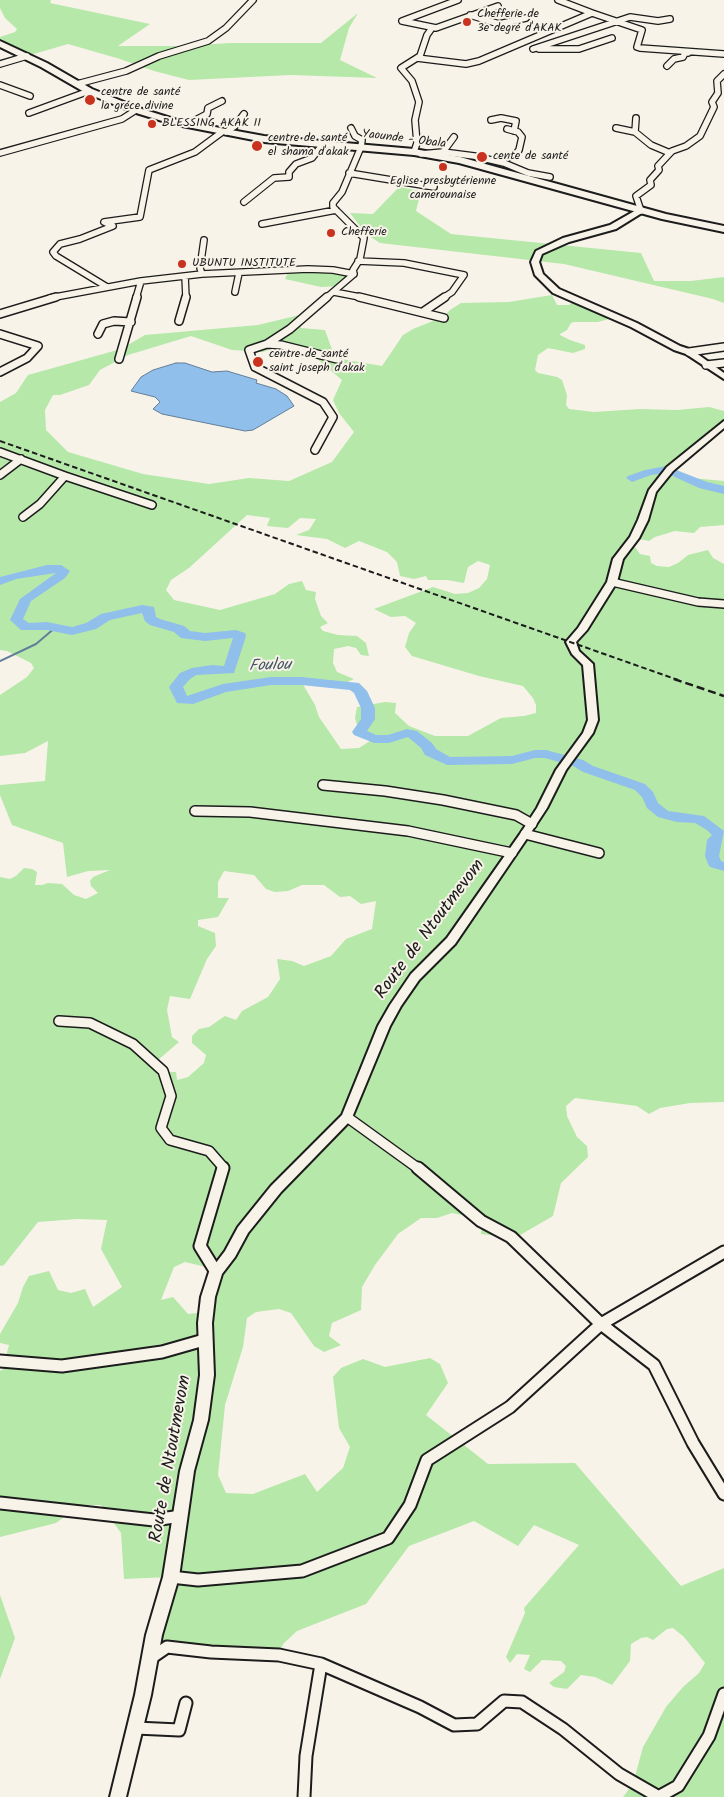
<!DOCTYPE html>
<html>
<head>
<meta charset="utf-8">
<style>
  body { margin:0 }
  canvas { display:block; background:#f7f3e8 }
</style>
</head>
<body>
<canvas width="724" height="1797"></canvas>
<script>
const context = document.querySelector('canvas').getContext('2d');
context.lineJoin = 'round';
function paint(path, color) { context.fillStyle = color; context.fill(path, 'evenodd'); }
const toPath = rows => new Path2D(rows.map(r => 'M' + r).join(''));
function stroke(path, color, width, dash) { context.strokeStyle = color; context.lineWidth = width; context.lineCap = dash ? 'butt' : 'round'; context.setLineDash(dash || []); context.stroke(path); }
function write(font, color, halo, rows, align = 'center') {
  context.font = font + ' Kalam,sans-serif'; context.lineWidth = 4; context.setLineDash([]); context.textBaseline = 'middle'; context.strokeStyle = halo; context.fillStyle = color; for (const [text, x, y, turn = 0] of rows) {
    context.save(); context.translate(x, y); context.rotate((+turn || 0) * Math.PI / 180); context.textAlign = isNaN(turn) ? turn : align; if (halo) context.strokeText(text, 0, 0); context.fillText(text, 0, 0); context.restore();
  }
}
paint(toPath([
  [0,0,51,0,50,3,150,24,118,46,182,46,231,43,321,43,358,13,349,28,340,60,377,78,290,75,189,80,154,71,120,59,68,44,27,56,0,45,0,37,15,32,17,29,5,18,0,8],
  [399,187,421,191,416,211,451,234,641,253,654,281,691,281,724,277,724,303,713,299,564,264,380,243,366,234,350,213,373,214],
  [308,269,354,274,342,286,321,287,285,279,289,270],
  [552,295,557,305,569,305,574,300,612,318,598,322,574,322,571,323,567,330,560,334,560,335,570,340,585,345,585,349,573,353,548,348,538,355,535,370,538,373,557,377,562,380,567,395,566,405,569,409,594,412,640,409,677,410,709,407,724,411,724,424,670,476,724,481,724,525,700,527,694,533,675,531,655,537,649,541,634,538,627,547,635,547,640,554,650,556,651,563,657,566,669,567,678,563,688,555,708,550,713,558,724,564,724,1102,690,1103,660,1108,649,1114,637,1106,575,1098,566,1106,567,1116,577,1137,587,1146,588,1157,561,1183,553,1216,515,1238,481,1234,482,1223,467,1216,452,1213,437,1218,421,1218,398,1234,375,1265,362,1287,361,1310,332,1323,329,1336,341,1345,324,1352,314,1346,291,1313,279,1309,256,1312,247,1318,243,1347,225,1405,218,1475,226,1493,253,1494,305,1474,317,1492,343,1468,350,1447,339,1428,333,1377,341,1368,363,1359,385,1367,430,1358,440,1364,448,1383,426,1415,488,1464,575,1463,681,1586,724,1568,724,1797,623,1797,633,1784,643,1747,666,1707,683,1687,699,1673,705,1663,684,1637,673,1628,667,1629,653,1640,647,1637,641,1638,631,1644,630,1661,612,1685,595,1677,581,1675,567,1689,554,1687,549,1683,564,1672,566,1666,561,1661,542,1660,530,1672,524,1669,530,1655,517,1654,510,1663,506,1657,525,1613,524,1608,579,1545,534,1525,518,1546,474,1521,409,1546,366,1604,297,1631,283,1644,279,1655,167,1647,150,1658,170,1577,124,1579,121,1533,101,1505,84,1505,72,1511,56,1523,0,1537,0,1370,2,1371,9,1345,0,1343,0,1334,18,1303,23,1287,29,1276,49,1271,58,1290,71,1293,85,1289,93,1307,122,1287,101,1249,107,1220,77,1219,38,1222,4,1265,0,1266,0,877,10,879,16,876,24,868,32,869,37,872,35,885,42,885,48,883,62,884,74,895,86,899,98,893,91,886,90,881,93,877,110,870,88,871,67,877,63,843,12,825,0,795,0,785,45,781,48,741,25,753,0,756,0,695,27,677,34,668,31,663,7,651,0,650,0,402,16,393,28,375,121,349,145,335,258,325,312,312,299,321,301,328,325,330,335,358,382,366,403,335,413,329,443,317,450,310,461,303,509,302],
  [191,336,232,350,263,352,284,344,304,348,342,380,333,400,339,413,354,432,332,462,289,481,249,478,209,484,143,474,68,452,46,430,45,410,53,395,60,395,89,385,100,370,128,355],
  [247,515,270,518,267,526,288,528,300,518,316,519,309,530,296,535,327,539,345,548,359,541,387,552,397,562,400,576,414,579,426,576,428,580,447,580,464,583,468,567,478,561,490,565,487,579,479,588,468,593,455,594,433,587,374,609,391,617,405,616,416,623,409,633,405,647,412,656,479,676,523,686,533,698,536,705,536,713,524,716,501,718,468,736,435,736,409,726,395,713,396,703,385,702,357,707,355,718,359,732,373,739,359,748,341,749,319,717,315,705,301,681,341,685,354,679,337,672,333,663,334,649,348,646,356,648,361,655,369,656,366,643,357,636,338,635,323,631,320,627,328,623,321,616,315,599,316,592,306,590,302,581,289,584,275,594,220,610,174,600,166,590,171,580,189,568],
  [224,871,254,875,266,889,275,892,288,891,302,885,324,885,340,897,350,896,361,904,376,901,372,929,346,939,331,956,304,966,292,961,277,959,280,979,268,997,242,1011,236,1020,225,1016,209,1027,199,1029,192,1036,192,1043,206,1055,204,1063,188,1077,177,1080,176,1072,155,1072,151,1066,179,1042,172,1037,167,1010,170,996,190,999,207,959,216,946,215,933,198,926,198,920,218,917,229,898,218,898,218,882],
  [185,1262,206,1267,216,1272,206,1312,188,1314,173,1297,161,1300,174,1267],
  [0,1595,15,1638,0,1679]
]), '#b6e8a9');
const water = toPath([
  [176,363,185,363,212,372,227,371,257,380,256,383,276,389,287,396,294,406,253,430,245,431,162,414,153,409,160,402,155,397,131,391,141,377,153,370,176,363]
]);
paint(water, '#91bfeb');
stroke(water, '#627e98', 1);
stroke(toPath([
  [0,661,36,644,56,627]
]), '#627e98', 2);
paint(toPath([
  [666,466,707,482,724,486,724,494,699,488,666,473,651,475,632,482,626,478,628,476,645,470,666,466],
  [47,565,61,565,70,571,65,578,31,601,23,619,29,623,47,622,72,627,86,623,101,614,142,605,154,607,156,617,160,619,184,626,190,631,205,633,236,630,245,633,246,636,234,673,196,675,190,679,183,687,187,696,223,684,271,677,301,677,359,683,367,691,375,708,375,719,367,731,376,735,388,735,407,729,417,731,432,743,436,749,450,757,512,756,535,750,546,750,583,760,593,766,645,784,653,792,658,803,668,811,704,816,724,831,719,856,721,861,724,862,724,871,710,867,708,864,705,856,707,840,712,835,707,830,695,823,677,822,658,817,647,808,642,797,635,790,583,772,573,766,545,758,535,758,512,764,447,765,425,755,421,748,408,737,389,743,374,743,354,735,352,732,361,719,361,708,354,693,350,690,301,685,271,685,226,692,193,704,177,703,169,687,180,673,192,668,212,665,224,666,233,638,205,641,181,638,174,632,150,625,145,621,142,613,110,620,96,629,72,635,47,630,21,630,10,620,20,599,56,573,16,579,0,585,0,577,47,565]
]), '#91bfeb');
const minorFar3 = toPath([
  [458,0,402,21,436,28,498,6],
  [558,0,592,13],
  [470,15,499,24,526,18],
  [533,49,630,17,658,21,670,19],
  [539,49,579,49,612,38],
  [417,58,466,64,479,61,592,13,642,30,637,47,640,48,724,54],
  [0,64,27,56],
  [667,66,674,59,683,57,685,53,688,53],
  [77,84,126,71,159,56,208,41,226,28,253,0],
  [0,85,30,96],
  [29,113,89,91],
  [491,120,501,118,516,121,514,131],
  [188,124,207,114,208,108,222,101],
  [616,128,635,132,651,145,670,153],
  [226,132,235,126,244,114],
  [635,132,636,118],
  [414,152,417,143,415,120,419,102,412,81,401,68,420,56,427,35,432,28],
  [443,152,454,137],
  [0,153,122,119,136,110],
  [421,154,443,152,474,156,504,163,528,173,550,177],
  [496,161,515,155,519,150,522,137,518,132,507,129],
  [349,173,434,187],
  [244,202,274,178,289,177,289,172,296,164,312,158,323,144],
  [641,211,636,196,651,185,650,180,659,170,658,166,672,151,686,146,700,136,714,107,712,102,718,93,717,81,724,74],
  [262,224,336,210],
  [358,261,404,263,464,275,452,292,443,298],
  [202,274,200,268,204,240],
  [185,276,186,298],
  [107,287,56,256,53,252,60,244,80,239,113,226,104,222,140,217,149,170,195,152,222,132],
  [235,292,239,273],
  [334,292,365,298],
  [50,298,141,281,202,274,308,269,333,270,354,274],
  [136,298,141,281],
  [326,298,354,274,353,270,360,259,364,238,333,207,333,203,342,192,361,147,362,140,355,136,351,128]
]);
const minorFar2 = toPath([
  [359,297,444,318],
  [423,312,445,297],
  [0,314,56,297],
  [179,321,186,297],
  [0,334,38,346,27,358,0,372],
  [98,334,103,324,114,321,131,322],
  [267,344,281,345,337,359],
  [689,352,724,347],
  [119,359,137,297],
  [706,365,724,363],
  [315,450,333,417,323,402,255,367,249,350,267,344,290,329,327,297],
  [0,452,65,476,40,504,23,517],
  [0,475,21,459],
  [65,476,152,505],
  [612,582,698,602,724,604]
]);
const minorFar1 = toPath([
  [323,785,385,791,443,800,516,815,532,824],
  [195,811,250,812,408,831,512,853],
  [525,834,599,853],
  [59,1021,90,1023,133,1044,163,1071,171,1096,161,1128,170,1140,209,1151,223,1167,222,1169],
  [347,1117,419,1169]
]);
const minor = toPath([
  [418,1168,481,1221,511,1237,601,1324,654,1365,693,1443,724,1494],
  [216,1272,200,1246,223,1168],
  [0,1361,62,1366,162,1352,204,1340],
  [0,1503,154,1520,181,1516],
  [171,1577,198,1580,302,1571,388,1538,410,1505,427,1460,510,1407,601,1324,724,1252],
  [151,1658,167,1647,211,1652,279,1655,321,1664,420,1707,454,1725,477,1724,504,1701,522,1702,563,1729,619,1774,659,1797],
  [136,1728,179,1730,186,1703],
  [304,1797,306,1756,321,1664],
  [658,1797,678,1786,709,1736,724,1694]
]);
const tertiary = toPath([
  [638,209,645,211,616,229,569,242,542,254,539,262,543,274,559,289,637,323,680,346,692,350,724,373,724,379,686,354,674,350,631,327,553,293,535,275,531,262,536,251,563,238,610,225,638,209],
  [724,421,724,428,673,471,656,492,648,520,639,538,623,559,617,582,587,630,576,642,579,651,593,664,598,720,593,733,566,770,547,808,530,834,455,944,419,980,401,1006,390,1026,351,1120,281,1192,248,1233,235,1257,222,1274,215,1297,212,1323,214,1375,208,1420,194,1471,179,1577,162,1635,151,1695,126,1797,110,1797,135,1695,146,1635,163,1577,180,1471,194,1420,200,1375,198,1323,201,1297,209,1272,225,1251,238,1227,271,1186,342,1115,378,1026,390,1005,411,974,447,938,520,834,537,808,556,770,583,733,588,720,583,665,572,654,566,642,578,628,607,582,613,559,630,537,638,520,649,490,667,467,724,421]
]);
const trunk = toPath([
  [0,41,47,63,92,89,139,108,177,120,264,136,414,149,460,157,666,214,724,226,724,232,662,219,459,163,414,155,264,142,172,124,133,112,86,93,41,67,0,47,0,41]
]);
stroke(minorFar3, '#1c1c1c', 8);
stroke(minorFar2, '#1c1c1c', 10);
stroke(minorFar1, '#1c1c1c', 12);
stroke(minor, '#1c1c1c', 15);
stroke(tertiary, '#1c1c1c', 4);
stroke(trunk, '#1c1c1c', 4);
stroke(minorFar3, '#f7f3e8', 5.5);
stroke(minorFar2, '#f7f3e8', 7);
stroke(minorFar1, '#f7f3e8', 9);
stroke(minor, '#f7f3e8', 11);
paint(tertiary, '#f7f3e8');
paint(trunk, '#f7f3e8');
stroke(toPath([
  [0,441,678,680]
]), '#1c1c1c', 2, [5.5, 3]);
stroke(toPath([
  [674,679,724,696]
]), '#1c1c1c', 2.5, [8, 4]);
for (const [x, y, r, color] of [
  [467,22,5,"#c8321e"],
  [90,100,6,"#c8321e"],
  [152,124,5,"#c8321e"],
  [257,146,6,"#c8321e"],
  [482,157,6,"#c8321e"],
  [443,167,5,"#c8321e"],
  [331,233,5,"#c8321e"],
  [182,264,5,"#c8321e"],
  [258,362,6,"#c8321e"]
]) { const dot = new Path2D(); dot.arc(x, y, r, 0, 2 * Math.PI); context.fillStyle = color; context.fill(dot); stroke(dot, '#f7f3e8', 2); }
write('12px', '#1c1c1c', '#f7f3e8', [
  ["Chefferie de",477,15],
  ["3e degré d'AKAK",477,29],
  ["centre de santé",101,93],
  ["la gréce divine",101,107],
  ["BLESSING AKAK II",162,124],
  ["centre de santé",268,139],
  ["el shama d'akak",268,153],
  ["cente de santé",493,157],
  ["Eglise presbytérienne",443,182,"center"],
  ["camerounaise",443,196,"center"],
  ["Chefferie",341,233],
  ["UBUNTU INSTITUTE",192,264],
  ["centre de santé",269,355],
  ["saint joseph d'akak",269,369]
], 'left');
write('12px', '#1c1c1c', '#f7f3e8', [
  ["Yaounde - Obala",404,140,7]
]);
write('italic 16px', '#455564', '#f7f3e8', [
  ["Foulou",270,667,-2]
]);
write('18px', '#1c1c1c', '#f7f3e8', [
  ["Route de Ntoutmevom",431,930,-53],
  ["Route de Ntoutmevom",172,1459,-80]
]);
</script>
</body>
</html>
